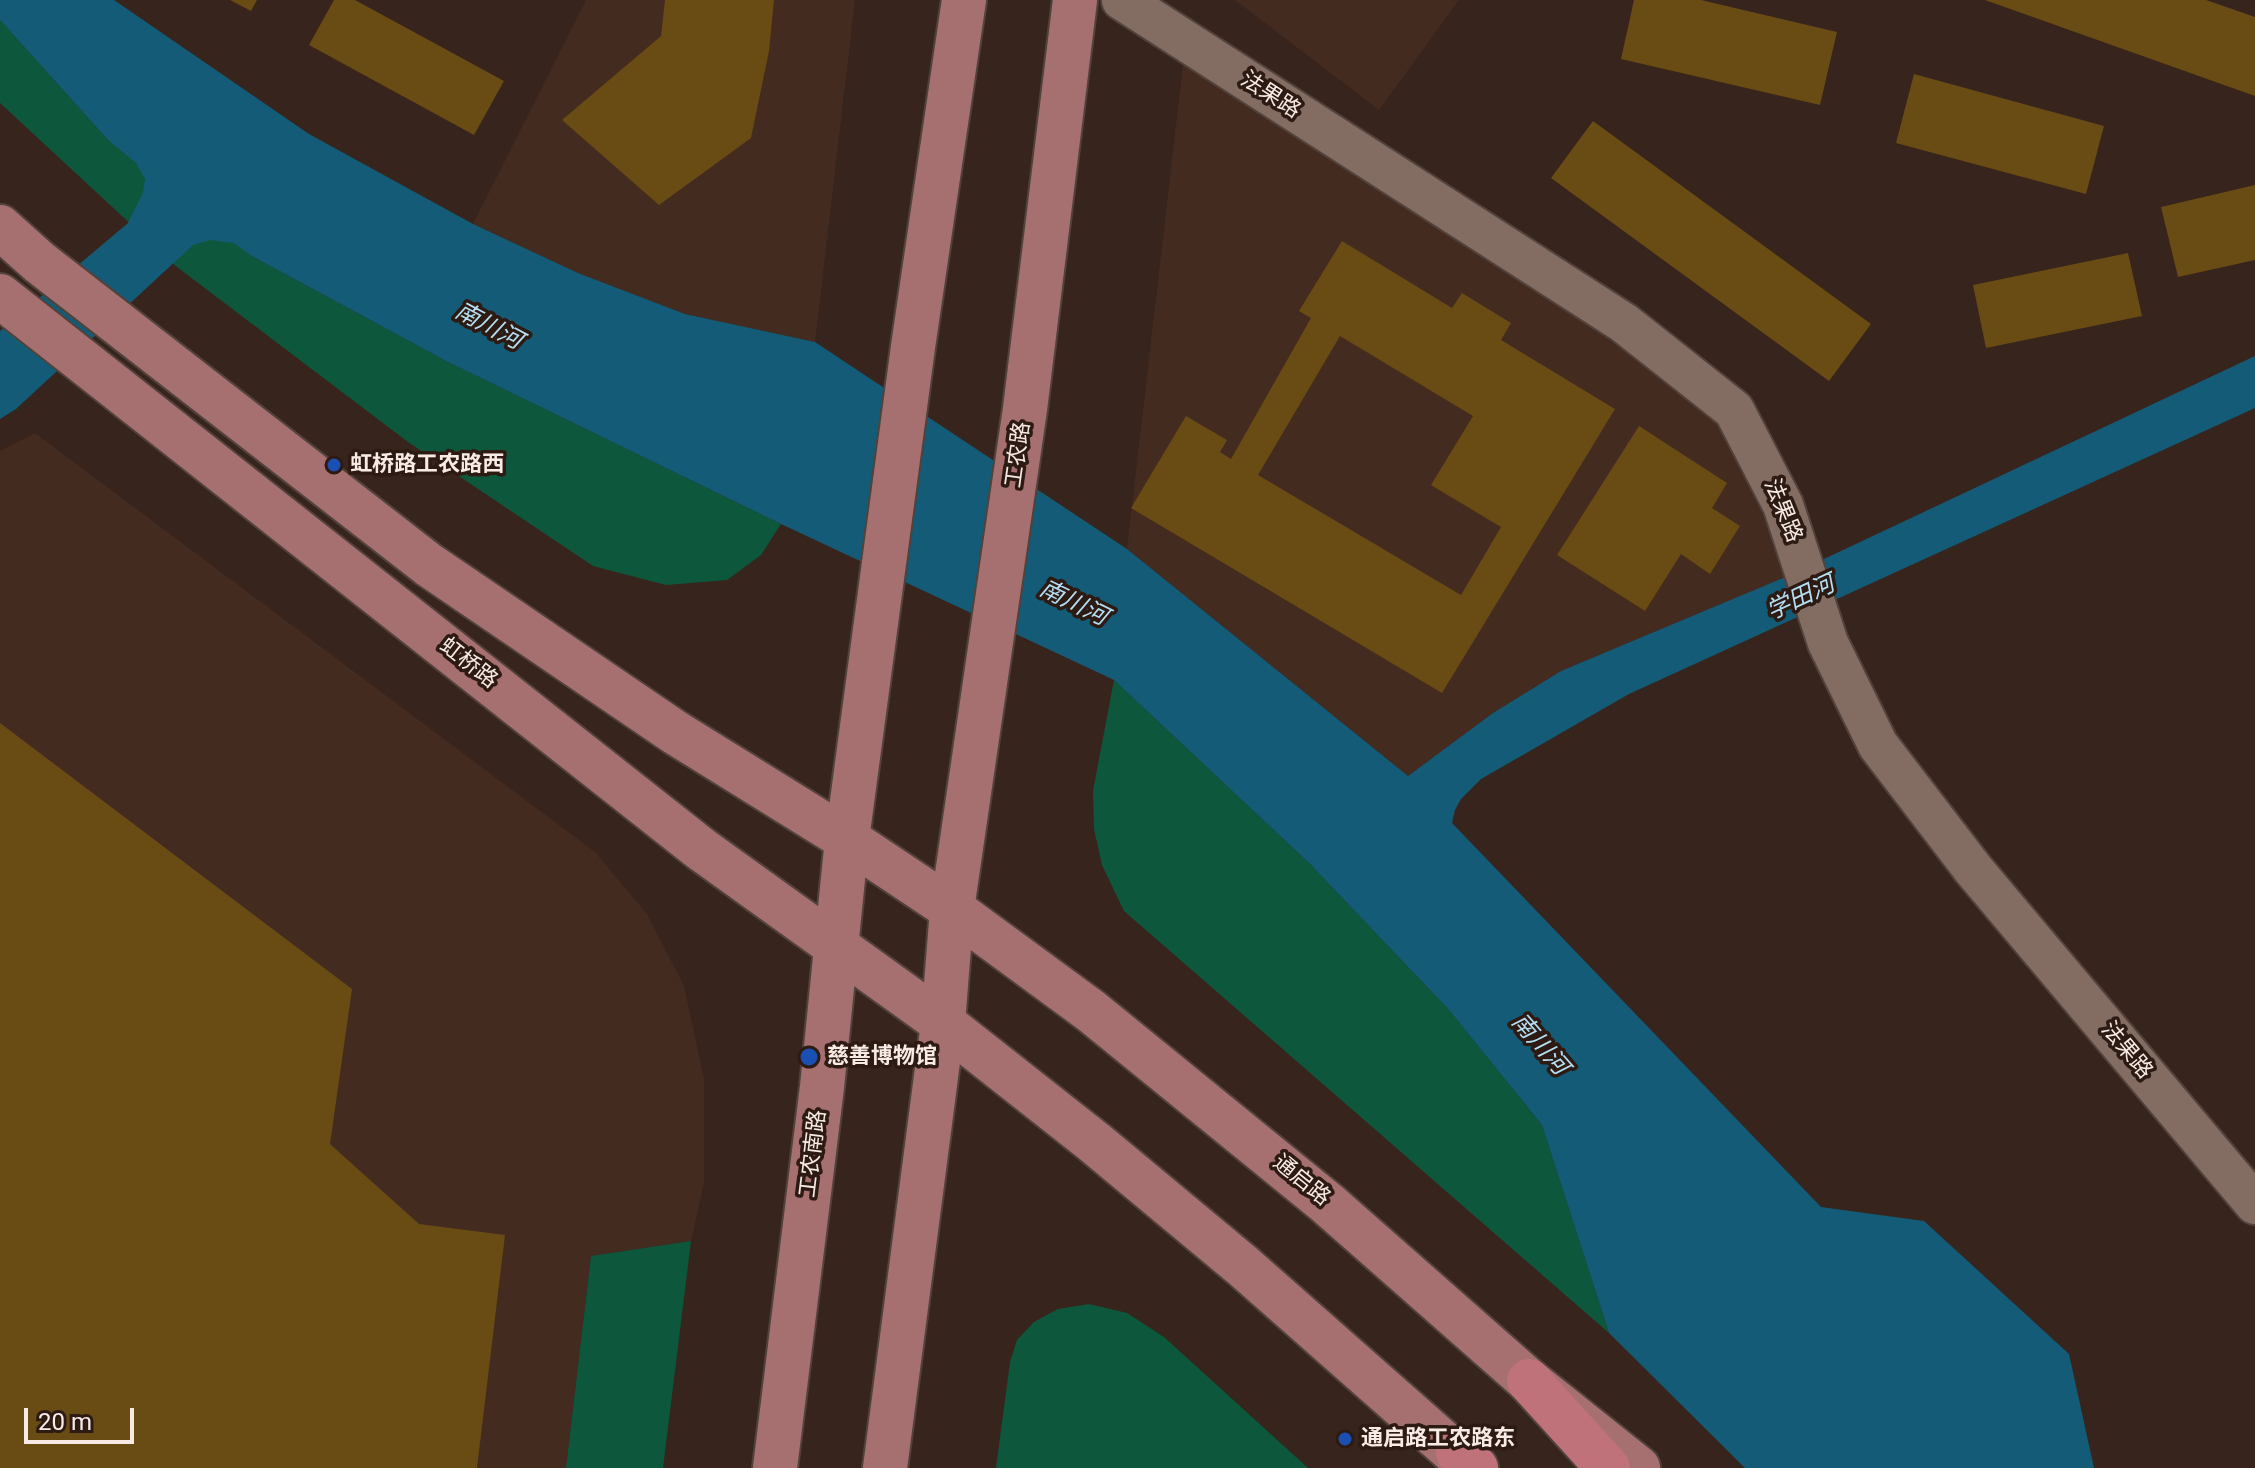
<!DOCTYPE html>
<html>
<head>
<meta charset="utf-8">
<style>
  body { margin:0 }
  #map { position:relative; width:2255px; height:1468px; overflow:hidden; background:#37241c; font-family:Roboto,sans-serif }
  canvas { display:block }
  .scale { position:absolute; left:24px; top:1408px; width:110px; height:36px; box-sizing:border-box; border:4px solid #f8ebe5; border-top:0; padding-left:10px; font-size:24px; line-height:28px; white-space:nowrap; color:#f8ebe5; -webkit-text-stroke:6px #2d1b13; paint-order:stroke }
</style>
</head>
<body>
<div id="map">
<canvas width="2255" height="1468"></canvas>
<div class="scale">20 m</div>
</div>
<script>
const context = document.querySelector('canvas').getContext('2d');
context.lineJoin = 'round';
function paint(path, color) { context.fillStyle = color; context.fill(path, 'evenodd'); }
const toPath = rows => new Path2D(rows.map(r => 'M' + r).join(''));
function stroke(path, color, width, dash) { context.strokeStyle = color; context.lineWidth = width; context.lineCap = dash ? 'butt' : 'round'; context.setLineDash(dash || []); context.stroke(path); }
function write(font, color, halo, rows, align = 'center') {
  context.font = font + ' Roboto,"Noto Sans SC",sans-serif'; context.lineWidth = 7; context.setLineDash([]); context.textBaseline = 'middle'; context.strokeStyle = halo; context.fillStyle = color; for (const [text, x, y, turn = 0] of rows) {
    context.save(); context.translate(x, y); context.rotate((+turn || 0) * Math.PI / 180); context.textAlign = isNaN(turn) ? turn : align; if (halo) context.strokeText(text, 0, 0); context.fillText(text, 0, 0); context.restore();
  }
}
paint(toPath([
  [586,0,855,0,815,342,685,314,578,273,473,224],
  [1235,0,1459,0,1379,110],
  [1184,56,1666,374,1730,434,1790,575,1561,671,1493,713,1408,776,1127,549],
  [35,433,595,852,647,914,684,986,704,1079,704,1183,691,1241,591,1256,566,1468,0,1468,0,451]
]), '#442b20');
paint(toPath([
  [0,20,108,140,250,255,446,361,781,524,761,555,727,580,666,585,593,566,408,442,177,267,0,103],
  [1114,680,1309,863,1449,1010,1542,1125,1609,1333,1124,911,1102,865,1094,829,1093,791],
  [691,1241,663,1468,566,1468,591,1256],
  [1089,1304,1127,1313,1164,1337,1308,1468,996,1468,1010,1362,1017,1340,1034,1322,1058,1309]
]), '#0d583c');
paint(toPath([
  [0,0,114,0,309,134,473,224,578,273,685,314,815,342,1127,549,1408,776,1493,713,1561,671,1790,575,2255,356,2255,408,1629,694,1481,779,1461,799,1455,810,1452,823,1821,1207,1924,1221,2069,1354,2094,1468,1745,1468,1609,1333,1542,1125,1449,1010,1309,863,1114,680,781,524,446,361,250,255,234,243,210,240,193,245,16,409,0,419,0,331,128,223,143,193,145,179,136,163,108,140,0,20]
]), '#145b77');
paint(toPath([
  [230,0,257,0,251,11],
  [334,0,355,0,504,81,474,135,309,45],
  [665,0,774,0,769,51,751,138,659,205,562,120,661,36],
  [1634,0,1701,0,1837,32,1820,105,1621,59],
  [1985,0,2206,0,2255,17,2255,96],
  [1914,74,2104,126,2086,194,1896,143],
  [1593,121,1871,324,1829,381,1551,178],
  [2255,185,2255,260,2178,277,2161,207],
  [1342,241,1452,308,1462,293,1511,323,1501,340,1615,409,1442,693,1131,508,1186,416,1227,440,1220,452,1231,459,1311,318,1299,311],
  [1340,336,1473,416,1431,485,1501,527,1461,595,1258,475],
  [2128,253,2142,316,1986,348,1973,285],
  [1639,426,1727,483,1712,508,1740,526,1710,574,1681,554,1645,611,1557,555],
  [0,723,352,989,330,1144,419,1224,505,1235,477,1468,0,1468]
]), '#694b14');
const street = toPath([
  [1122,0,1624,323,1734,410,1783,505,1828,643,1878,745,1973,869,2255,1204]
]);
const primary = toPath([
  [0,227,39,262,429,565,676,733,847,839,952,909,1091,1011,1328,1204,1529,1381,1638,1468],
  [0,296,701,849,943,1023,1094,1142,1243,1266,1472,1468],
  [775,1468,822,1087,847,839,913,347,964,0],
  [885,1468,943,1023,952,909,1025,409,1075,0]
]);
const highway = toPath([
  [1529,1381,1608,1468],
  [1458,1453,1476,1468]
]);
stroke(street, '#52423c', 44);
stroke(primary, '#52423c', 48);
stroke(highway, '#52423c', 48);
stroke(street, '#836d63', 40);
stroke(primary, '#a77070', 44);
stroke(highway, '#bf7279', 44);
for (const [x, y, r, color] of [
  [334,465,8,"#1a4fb4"],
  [809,1057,10,"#1a4fb4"],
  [1345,1439,8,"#1a4fb4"]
]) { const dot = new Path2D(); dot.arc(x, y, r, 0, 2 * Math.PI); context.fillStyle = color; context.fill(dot); stroke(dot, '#2d1b13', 3); }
write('22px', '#f8ebe5', '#2d1b13', [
  ["法果路",1270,96,33],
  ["工农路",1019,455,-82],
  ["法果路",1782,511,68],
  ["虹桥路",468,664,38],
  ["法果路",2126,1051,50],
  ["工农南路",814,1154,-83],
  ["通启路",1301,1181,39]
]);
write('bold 22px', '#f8ebe5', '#2d1b13', [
  ["虹桥路工农路西",350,465],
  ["慈善博物馆",827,1057],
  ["通启路工农路东",1361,1439]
], 'left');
write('italic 24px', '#b4def3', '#2d1b13', [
  ["南川河",488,327,28],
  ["学田河",1801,599,-25],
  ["南川河",1073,604,26],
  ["南川河",1539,1045,49]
]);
</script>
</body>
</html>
